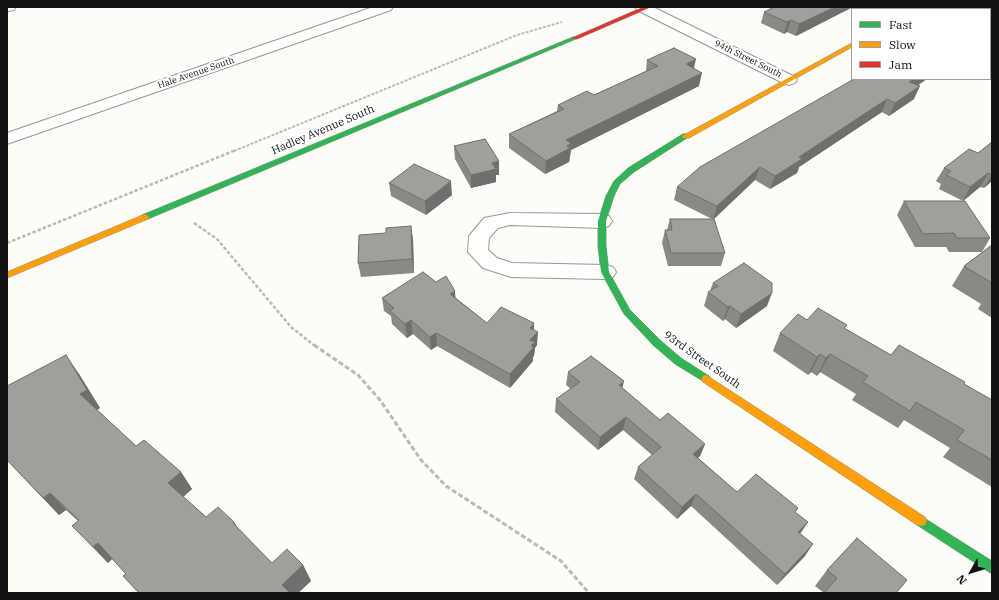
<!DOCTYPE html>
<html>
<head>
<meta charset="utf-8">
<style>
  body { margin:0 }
  #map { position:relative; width:999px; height:600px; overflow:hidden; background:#fdfcf7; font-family:"IBM Plex Serif",serif }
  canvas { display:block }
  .frame { position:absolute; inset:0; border:8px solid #111; pointer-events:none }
  .legend { position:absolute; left:851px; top:8px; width:140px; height:72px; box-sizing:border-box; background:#fff; border:1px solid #a0a0a0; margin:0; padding:5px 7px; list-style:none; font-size:12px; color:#111 }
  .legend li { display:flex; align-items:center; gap:8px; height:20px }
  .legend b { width:20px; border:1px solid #a0a0a0 }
  .north { position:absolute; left:951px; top:552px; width:40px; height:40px; -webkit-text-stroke:3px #fff; paint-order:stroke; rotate:231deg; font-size:11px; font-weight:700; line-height:16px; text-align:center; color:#111 }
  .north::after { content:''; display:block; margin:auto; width:14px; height:18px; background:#111; clip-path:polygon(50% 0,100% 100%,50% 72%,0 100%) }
</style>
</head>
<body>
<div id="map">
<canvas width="999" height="600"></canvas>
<div class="frame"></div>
<ul class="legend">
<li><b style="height:5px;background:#30b455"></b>Fast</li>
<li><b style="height:5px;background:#ff9f0a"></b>Slow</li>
<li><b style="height:5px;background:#e5322d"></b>Jam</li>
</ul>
<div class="north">N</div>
</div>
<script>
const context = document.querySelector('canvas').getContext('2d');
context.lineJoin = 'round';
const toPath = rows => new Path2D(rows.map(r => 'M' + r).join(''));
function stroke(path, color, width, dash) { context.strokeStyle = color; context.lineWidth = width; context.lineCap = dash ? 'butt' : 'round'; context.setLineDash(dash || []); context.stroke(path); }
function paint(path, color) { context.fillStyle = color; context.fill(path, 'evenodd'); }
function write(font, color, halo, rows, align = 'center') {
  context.font = font + ' "IBM Plex Serif",serif'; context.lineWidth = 4; context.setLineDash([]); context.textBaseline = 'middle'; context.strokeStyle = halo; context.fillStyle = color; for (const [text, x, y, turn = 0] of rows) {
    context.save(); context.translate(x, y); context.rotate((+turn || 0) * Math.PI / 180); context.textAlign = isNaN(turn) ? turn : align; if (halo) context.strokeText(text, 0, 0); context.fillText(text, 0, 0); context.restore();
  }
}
const street = toPath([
  [7,7,16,7,14,10,9,11,7,11,7,7],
  [373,7,393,7,391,10,7,144,7,133,373,7],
  [635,7,653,7,795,77,797,80,795,83,789,85,783,83,637,10,635,7],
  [915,7,932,7,931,9,914,9,915,7],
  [510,213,602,214,609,216,612,221,609,226,602,228,510,225,498,228,489,238,488,250,497,258,512,263,605,265,613,267,616,272,613,277,605,279,511,277,483,268,468,252,469,236,484,218,510,213]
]);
const fast = toPath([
  [573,37,578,38,148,219,145,220,141,217,142,215,573,37],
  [683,134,686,134,690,136,634,172,620,184,614,196,606,221,606,246,609,272,630,310,660,340,681,358,709,376,711,379,709,382,706,383,675,364,654,346,624,314,601,272,598,246,598,221,606,196,614,181,628,168,683,134],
  [921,516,992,561,992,574,917,525,915,521,917,517,921,516]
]);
const slow = toPath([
  [852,43,852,47,689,138,683,138,682,136,852,43],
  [145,214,149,217,148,219,7,278,7,272,145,214],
  [706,375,925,517,927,521,925,525,921,526,917,525,703,382,701,379,703,376,706,375]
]);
const jam = toPath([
  [643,7,651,7,577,39,572,38,643,7]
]);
stroke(street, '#979795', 2);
stroke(fast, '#8e8d8b', 1);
stroke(slow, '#8e8d8b', 1);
stroke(jam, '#8e8d8b', 1);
stroke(toPath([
  [234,151,517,35,562,22]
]), '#b9b9b8', 2, [3, 1.5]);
stroke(toPath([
  [194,223,217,239,291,327,315,346],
  [7,243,236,150]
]), '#b9b9b8', 2.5, [3.5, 2]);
stroke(toPath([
  [314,345,358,375,380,400,421,460,446,486,561,561,589,593]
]), '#b9b9b8', 3, [5, 2.5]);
paint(street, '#fffffe');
paint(fast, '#30b455');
paint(slow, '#ff9f0a');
paint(jam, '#e5322d');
paint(toPath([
  [774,7,853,7,841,13,796,36,787,32,784,34,761,23,764,12],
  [990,17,992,18,992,52,990,53],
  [647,60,694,68,699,86,571,150,569,162,545,174,509,148,509,134,557,111,558,105,594,95,646,71],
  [918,85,914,99,889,116,882,112,799,167,797,173,770,189,755,180,713,219,725,253,721,266,668,266,662,243,665,230,667,230,670,219,712,219,674,200,677,187],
  [992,142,992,181,984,188,980,187,963,201,939,189,941,184,936,181,944,168,978,153],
  [454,146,499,175,496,175,496,182,471,188,455,159],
  [389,183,452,195,426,215,391,196],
  [904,201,990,238,982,252,949,252,946,247,915,247,897,215],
  [411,226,413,240,414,273,361,277,358,263,386,233],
  [992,245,992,318,978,309,981,304,952,286,964,266],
  [713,283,767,306,736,328,725,319,723,321,704,306,708,292,710,291],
  [382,298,456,298,487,323,534,330,537,345,535,348,534,356,533,357,533,361,510,388,437,346,431,350,413,334,407,338,392,324,391,316,384,311],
  [807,320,845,329,891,355,964,384,992,400,992,487,943,457,950,448,904,420,898,428,852,400,856,394,820,372,817,376,811,372,808,375,773,351,780,333],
  [568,372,622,388,660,420,705,444,700,456,698,458,737,492,798,508,795,512,805,556,777,585,691,506,677,519,634,479,638,467,652,455,623,430,598,450,555,412,556,399,571,389,566,385],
  [79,374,100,408,97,410,136,446,181,472,192,489,183,496,206,517,234,522,238,529,272,563,303,565,311,581,298,593,139,593,123,576,126,574,112,559,108,563,72,526,78,521,66,510,59,515,7,460,7,386],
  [827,570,897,592,824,593,815,586]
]), '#8a8986');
paint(toPath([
  [835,7,853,7,841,13,796,36,799,24],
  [791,20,787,32,784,34,787,22],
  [696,59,693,72,686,64],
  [702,73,699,86,571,150,569,162,545,174,546,161,566,140],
  [913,79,927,79,904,95,909,82],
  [920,86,914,99,889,116,895,103],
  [887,99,882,112,799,167,797,173,770,189,775,176,799,157],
  [499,161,499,175,496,175,496,182,471,188,471,175,492,163],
  [760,167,755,180,713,220,717,206],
  [988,173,980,187,963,201,970,187],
  [992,175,992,181,984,188],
  [451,181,452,195,426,215,425,201],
  [411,226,413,240,414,273,412,259],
  [455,291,456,304,450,294],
  [772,293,767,306,736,328,741,314],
  [730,306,725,319,723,321,728,307],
  [411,320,413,334,407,338,405,324],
  [534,323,534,336,538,332,537,345,535,348,534,356,533,357,533,361,510,388,510,374,530,328],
  [436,333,437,346,431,350,430,337],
  [820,354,811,372,808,375,817,357],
  [830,354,820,372,817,376,826,358],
  [66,355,79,374,100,408,93,413,80,394],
  [624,381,621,394,619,385],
  [626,417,623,430,598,450,600,437],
  [705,444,700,456,688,466,693,454],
  [181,472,192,489,180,500,168,483],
  [50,493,66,510,59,515,43,498],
  [696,494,691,506,677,519,682,507],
  [234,522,244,538,233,523],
  [808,522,800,534,798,532],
  [98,543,112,559,108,563,93,547],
  [813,544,805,556,777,585,785,574],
  [303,565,311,581,298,593,287,593,282,585]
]), '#716f6d');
const building = toPath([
  [774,7,835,7,799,24,791,20,787,22,764,12,774,7],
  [990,17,992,18,992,39,990,38,990,17],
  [674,48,696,59,686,64,702,73,566,140,571,143,567,146,570,148,546,161,509,134,564,109,558,105,587,91,594,95,658,66,647,60,674,48],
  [854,79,913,79,909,82,920,86,895,103,887,99,799,157,802,159,775,176,760,167,717,206,677,187,700,167,854,79],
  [485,139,499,161,492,163,496,169,471,175,454,146,485,139],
  [992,142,992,175,988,173,970,187,946,175,951,171,944,168,969,149,978,153,992,142],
  [414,164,451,181,425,201,389,183,414,164],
  [904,201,965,201,990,238,957,238,954,233,923,234,904,201],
  [670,219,714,219,725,253,671,253,665,230,672,230,670,219],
  [411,226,412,259,358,263,359,235,386,233,386,228,411,226],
  [992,245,992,283,964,266,992,245],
  [744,263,772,283,772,293,741,314,730,306,728,307,708,292,718,286,713,283,744,263],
  [423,272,436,282,446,276,455,291,450,294,487,323,501,307,534,323,530,328,538,332,530,340,535,342,531,346,534,347,510,374,436,333,430,337,411,320,405,324,390,311,394,308,382,298,423,272],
  [818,308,847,325,844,328,891,355,899,345,965,382,964,384,992,400,992,460,957,440,964,430,916,402,910,411,863,382,868,376,830,354,826,358,820,354,817,357,780,333,798,314,807,320,818,308],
  [66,355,87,390,80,394,136,446,144,440,181,472,168,483,206,517,218,507,234,522,233,523,272,563,287,549,303,565,282,585,290,593,139,593,123,576,126,574,98,543,93,547,72,526,79,520,50,493,43,498,7,460,7,386,66,355],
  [591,356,624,381,619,385,660,420,668,413,705,444,693,454,737,492,756,474,798,508,795,512,808,522,798,532,813,544,785,574,696,494,682,507,638,467,661,447,626,417,600,437,556,399,580,382,568,372,591,356],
  [857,538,907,580,897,592,898,593,824,593,837,578,827,570,857,538]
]);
paint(building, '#a19f9c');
stroke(building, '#716f6d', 1);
write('9px', '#111', '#fff', [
  ["94th Street South",748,59,26],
  ["Hale Avenue South",196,73,-19]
]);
write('11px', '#111', '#fff', [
  ["Hadley Avenue South",323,130,-23],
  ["93rd Street South",702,360,35]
]);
</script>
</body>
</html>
